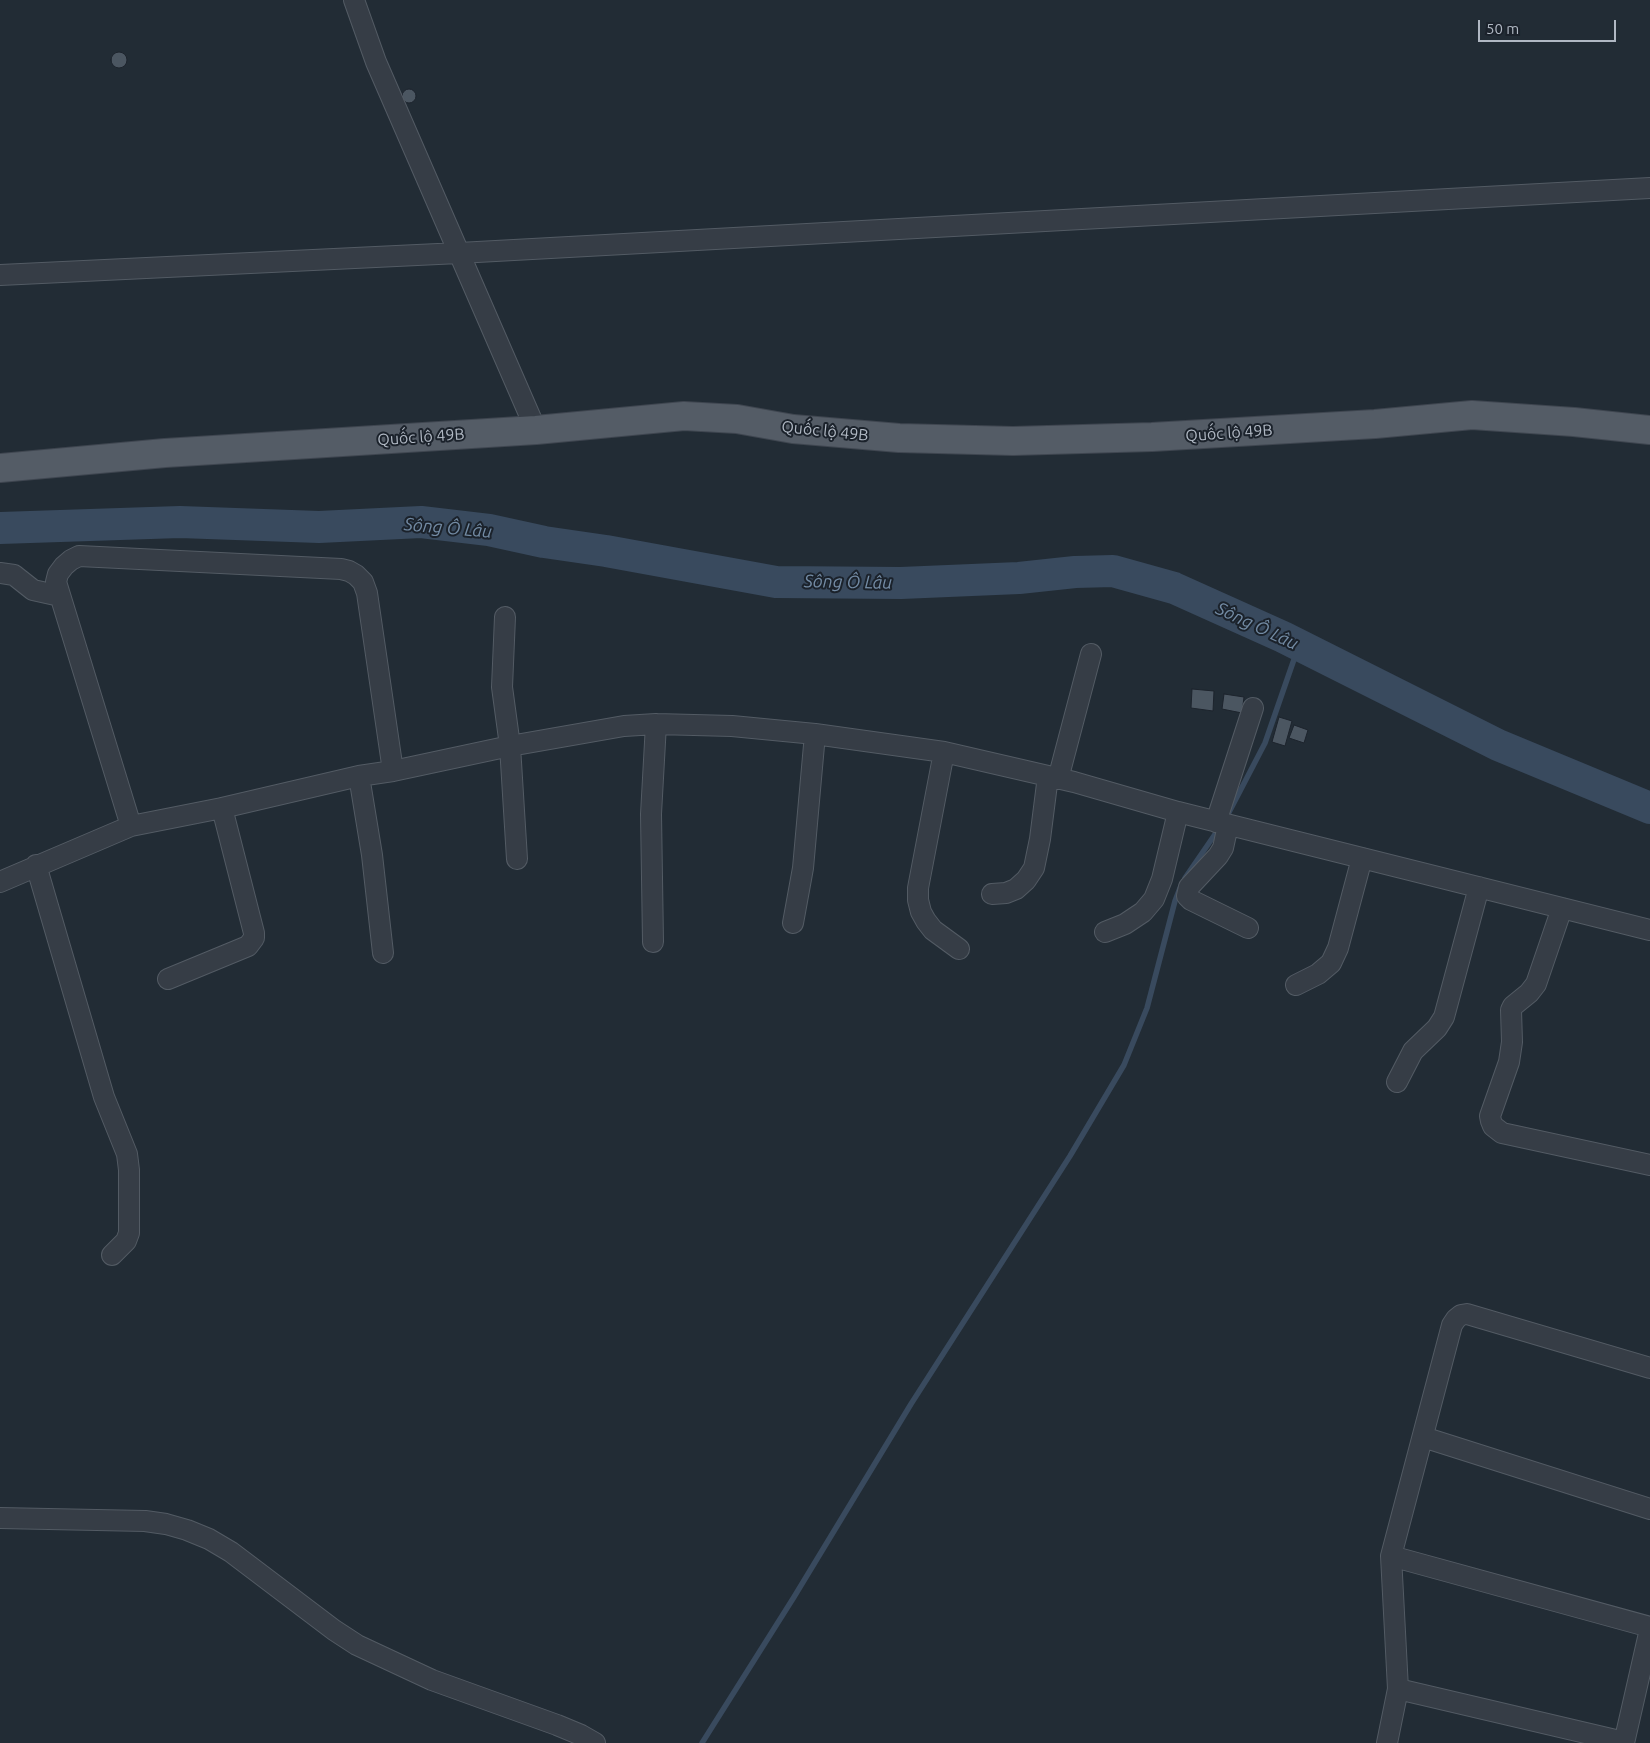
<!DOCTYPE html>
<html>
<head>
<meta charset="utf-8">
<style>
  body { margin:0 }
  #map { position:relative; width:1650px; height:1743px; overflow:hidden; background:#222c35; font-family:Ubuntu,sans-serif }
  canvas { display:block }
  .scale { position:absolute; left:1478px; top:20px; width:138px; height:22px; box-sizing:border-box; border:2px solid #b0b8c3; border-top:0; padding-left:6px; font-size:15px; line-height:18px; white-space:nowrap; color:#b0b8c3; -webkit-text-stroke:4px #1b222b; paint-order:stroke }
</style>
</head>
<body>
<div id="map">
<canvas width="1650" height="1743"></canvas>
<div class="scale">50 m</div>
</div>
<script>
const context = document.querySelector('canvas').getContext('2d');
context.lineJoin = 'round';
const toPath = rows => new Path2D(rows.map(r => 'M' + r).join(''));
function stroke(path, color, width, dash) { context.strokeStyle = color; context.lineWidth = width; context.lineCap = dash ? 'butt' : 'round'; context.setLineDash(dash || []); context.stroke(path); }
function paint(path, color) { context.fillStyle = color; context.fill(path, 'evenodd'); }
function write(font, color, halo, rows, align = 'center') {
  context.font = font + ' Ubuntu,sans-serif'; context.lineWidth = 4; context.setLineDash([]); context.textBaseline = 'middle'; context.strokeStyle = halo; context.fillStyle = color; for (const [text, x, y, turn = 0] of rows) {
    context.save(); context.translate(x, y); context.rotate((+turn || 0) * Math.PI / 180); context.textAlign = isNaN(turn) ? turn : align; if (halo) context.strokeText(text, 0, 0); context.fillText(text, 0, 0); context.restore();
  }
}
stroke(toPath([
  [1226,818,1265,743,1299,645],
  [1185,878,1220,827],
  [702,1743,794,1597,911,1404,1070,1156,1124,1065,1147,1008,1175,901,1180,888]
]), '#394a5e', 5.5);
stroke(toPath([
  [0,528,180,522,319,527,421,522,489,530,544,542,606,551,776,582,901,583,1019,578,1075,572,1113,571,1174,588,1283,637,1498,745,1650,808]
]), '#394a5e', 32);
const building = toPath([
  '111 60a8 8 0 1 1 16 0a8 8 0 1 1-16 0Z',
  '402 96a7 7 0 1 1 14 0a7 7 0 1 1-14 0Z',
  [1192,689,1214,691,1213,711,1191,708,1192,689],
  [1224,694,1244,697,1242,713,1222,709,1224,694],
  [1279,717,1292,721,1285,746,1272,742,1279,717],
  [1294,725,1308,730,1304,743,1289,738,1294,725]
]);
paint(building, '#4b5661');
stroke(building, '#1d242d', 1);
const minor = toPath([
  [354,0,376,62,536,430],
  [0,275,459,253,1650,188],
  [0,573,14,575,33,590,60,596],
  [505,617,502,687,510,746,517,859],
  [944,752,918,888,918,900,921,912,926,921,933,930,959,949],
  [359,776,372,855,383,953],
  [1058,779,1091,654],
  [1216,822,1253,708],
  [1228,825,1223,848,1218,856,1189,887,1187,896,1191,900,1248,928],
  [131,826,56,582,58,574,64,566,71,560,79,556,341,569,349,571,356,575,363,582,367,593,393,771],
  [36,865,104,1097,127,1154,129,1170,129,1233,126,1241,112,1255],
  [0,882,131,826,222,808,359,776,393,771,510,746,624,726,656,724,732,726,815,734,944,752,1074,782,1178,812,1650,930],
  [992,894,1006,893,1016,889,1026,880,1034,868,1040,839,1048,776],
  [1562,908,1536,984,1529,993,1513,1006,1511,1010,1512,1042,1509,1062,1490,1116,1491,1121,1493,1126,1502,1133,1650,1165],
  [793,923,803,868,815,734],
  [1105,932,1125,924,1143,912,1154,899,1162,879,1178,812],
  [653,942,651,814,656,724],
  [168,979,248,946,254,938,254,933,222,808],
  [1296,985,1318,974,1331,963,1338,948,1362,858],
  [1397,1082,1413,1051,1437,1028,1444,1017,1479,887],
  [1423,1437,1650,1509],
  [0,1518,145,1521,166,1524,187,1530,209,1539,231,1552,334,1630,357,1645,432,1680,557,1725,581,1735,595,1743],
  [1391,1556,1650,1627],
  [1398,1689,1624,1742],
  [1387,1743,1398,1689,1391,1556,1452,1325,1456,1319,1461,1315,1467,1314,1650,1368],
  [1624,1743,1650,1629]
]);
const primary = toPath([
  [0,468,165,453,536,430,684,416,737,419,793,429,899,438,1013,441,1152,437,1375,424,1472,415,1574,422,1650,430]
]);
stroke(minor, '#535b64', 22);
stroke(primary, '#3f4650', 30);
stroke(minor, '#363d46', 20);
stroke(primary, '#545c66', 28);
write('16px', '#b0b8c3', '#1b222b', [
  ["Quốc lộ 49B",825,431,6],
  ["Quốc lộ 49B",1229,433,-4],
  ["Quốc lộ 49B",421,437,-4]
]);
write('italic 18px', '#738ba4', '#1b222b', [
  ["Sông Ô Lâu",448,528,5],
  ["Sông Ô Lâu",848,582,1],
  ["Sông Ô Lâu",1257,626,25]
]);
</script>
</body>
</html>
